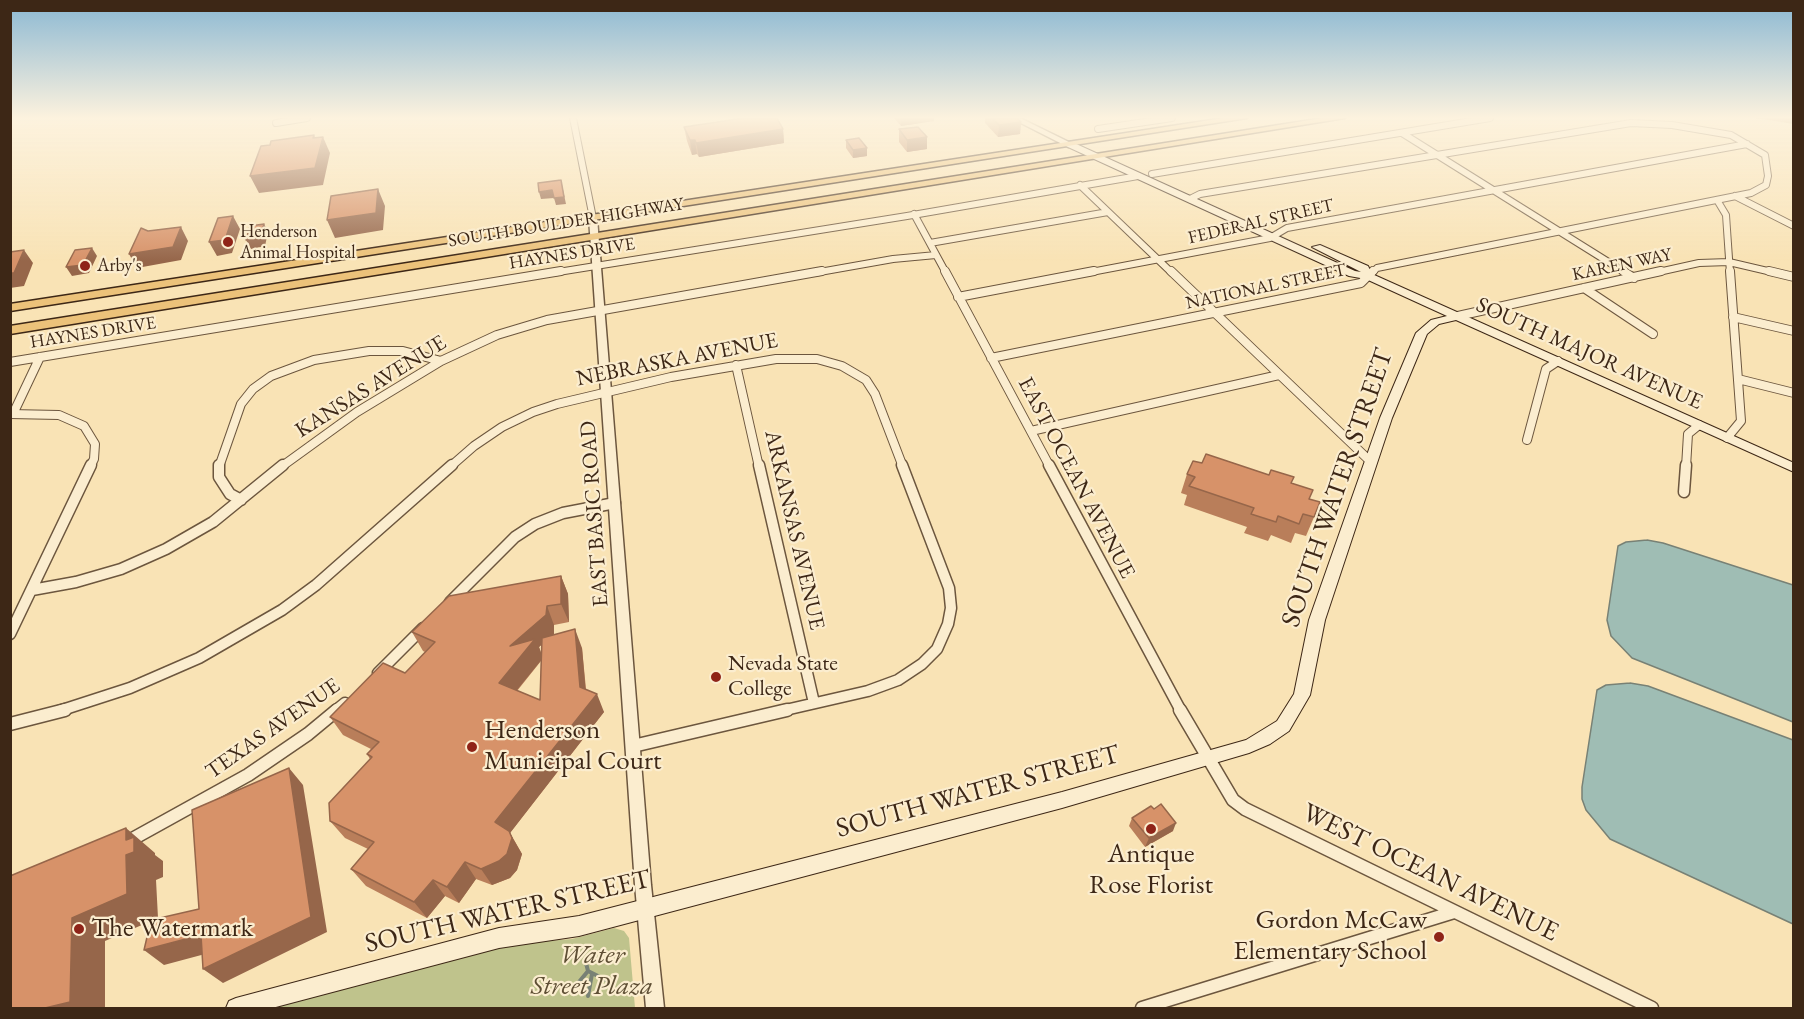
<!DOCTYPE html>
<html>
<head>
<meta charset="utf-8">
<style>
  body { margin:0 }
  #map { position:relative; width:1804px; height:1019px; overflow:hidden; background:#f9e3b5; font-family:"EB Garamond",serif }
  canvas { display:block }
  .frame { position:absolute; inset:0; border:12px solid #3d2716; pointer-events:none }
</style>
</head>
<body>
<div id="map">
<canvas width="1804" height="1019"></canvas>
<div class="frame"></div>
</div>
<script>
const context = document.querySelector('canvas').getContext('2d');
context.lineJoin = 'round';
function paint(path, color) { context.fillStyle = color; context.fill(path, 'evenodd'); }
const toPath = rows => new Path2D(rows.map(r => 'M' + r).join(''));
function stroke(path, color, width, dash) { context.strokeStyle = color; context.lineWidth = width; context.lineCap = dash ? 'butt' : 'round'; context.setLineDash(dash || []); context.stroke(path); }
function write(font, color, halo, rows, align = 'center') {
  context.font = font + ' "EB Garamond",serif'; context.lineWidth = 4.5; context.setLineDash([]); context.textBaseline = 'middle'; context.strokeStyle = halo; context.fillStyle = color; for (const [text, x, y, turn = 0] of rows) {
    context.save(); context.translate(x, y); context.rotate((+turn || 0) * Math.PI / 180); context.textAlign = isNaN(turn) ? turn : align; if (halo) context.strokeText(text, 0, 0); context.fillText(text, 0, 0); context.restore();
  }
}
paint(toPath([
  [614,928,624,931,629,938,635,1008,269,1008,511,944,572,939]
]), '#bfc38c');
const water = toPath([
  [1647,540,1663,543,1793,585,1793,722,1632,658,1611,636,1607,620,1618,546,1626,542,1647,540],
  [1630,683,1648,686,1793,740,1793,924,1610,839,1586,810,1582,799,1582,787,1597,690,1606,685,1630,683]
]);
paint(water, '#9fbdb4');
stroke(water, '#788175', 1.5);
stroke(toPath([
  [586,963,588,971,612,983],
  [574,988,588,971],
  [588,996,592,974]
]), '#788175', 4);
const minorFar3 = toPath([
  [573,118,593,218],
  [276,123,307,118],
  [1098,129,1172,118],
  [1402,133,1626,273],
  [1152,174,1490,118],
  [1080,185,1172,273],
  [1735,196,1794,226],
  [1190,199,1200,194,1631,123,1672,125,1731,135,1765,155,1768,176,1766,185,1751,193,1377,268,1372,273],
  [1717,200,1726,215,1730,273],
  [914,214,946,273],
  [930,243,1108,212],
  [552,273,907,216,1138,176],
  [814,273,893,259,936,255],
  [1086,273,1270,238,1287,228,1747,144],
  [1654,273,1699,263,1729,262,1776,273]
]);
const minorFar2 = toPath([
  [945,271,1050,467],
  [1171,271,1371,462],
  [1623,271,1634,278],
  [1769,271,1794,277],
  [1584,288,1653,334],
  [958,297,1094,271],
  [1458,316,1661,271],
  [1733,317,1794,331],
  [991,358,1361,283,1373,271],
  [10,362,561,271],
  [736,365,759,467],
  [1738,379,1794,393],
  [10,414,59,415,84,426,95,444,94,459,90,467],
  [13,414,40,357],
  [1031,431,1279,375],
  [1727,438,1741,421,1730,271],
  [1527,440,1546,369,1558,361],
  [219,467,241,404,253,389,271,376,314,360,369,351,403,351,441,361],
  [281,467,357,412,441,361,497,335,547,320,822,271],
  [450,467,474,446,502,427,533,412,557,404,671,377,776,359,817,359,842,366,866,380,875,394,903,467],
  [1686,467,1688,434,1699,425]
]);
const minorFar1 = toPath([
  [219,465,219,477,230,494,241,500],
  [759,465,814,703],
  [1049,465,1181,711],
  [1684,492,1686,465],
  [32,590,76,582,121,569,166,549,213,522,283,465],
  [450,602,515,537,535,524,563,513,615,503],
  [10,634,91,465],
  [378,673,423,628],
  [59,711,130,688,199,658,282,610,316,585,452,465],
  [335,711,345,703],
  [781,711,868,691,898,680,922,664,937,649,948,624,951,608,949,588,902,465]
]);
const minor = toPath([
  [1180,710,1233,800,1245,809,1652,1008],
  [10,724,65,710],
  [633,746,787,710],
  [127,842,248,775,308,734,337,710],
  [1142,1008,1454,912]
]);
const tertiary = toPath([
  [1011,118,1020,118,1075,145,1068,147,1011,118],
  [593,215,597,218,651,885,664,1008,646,1008,635,885,589,218,593,215]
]);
const secondary = toPath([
  [1068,143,1074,143,1355,271,1361,272,1312,247,1320,245,1368,266,1372,274,1794,463,1794,472,1456,320,1439,324,1427,334,1392,418,1325,620,1310,695,1289,731,1270,744,1249,753,1062,808,579,936,499,948,272,1008,226,1008,229,1001,236,998,499,928,579,916,1062,792,1246,740,1277,721,1294,694,1309,620,1380,418,1416,333,1431,320,1447,316,1366,279,1349,276,1068,147,1068,143]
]);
const primary = toPath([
  [1224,118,1247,118,10,311,10,304,1224,118],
  [1323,118,1345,118,10,334,10,326,1323,118]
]);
stroke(minorFar3, '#6c563e', 8);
stroke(minorFar2, '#6c563e', 10);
stroke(minorFar1, '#6c563e', 13);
stroke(minor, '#6c563e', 15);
stroke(tertiary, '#6c563e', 3);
stroke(secondary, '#3d2716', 2);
stroke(primary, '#3d2716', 3);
stroke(minorFar3, '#fbedcf', 6);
stroke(minorFar2, '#fbedcf', 8);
stroke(minorFar1, '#fbedcf', 10);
stroke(minor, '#fbedcf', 12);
paint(tertiary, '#fbedcf');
paint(secondary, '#fbedcf');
paint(primary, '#ecc27a');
paint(toPath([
  [894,118,934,118,934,121,901,126],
  [985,118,1017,118,1021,122,1020,134,998,137,985,123],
  [1755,118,1794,118,1794,124],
  [684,127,783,129,784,143,699,157,697,154,692,155,687,141],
  [899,129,927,137,927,149,907,152,899,142],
  [846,140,867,148,867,156,853,158,846,148],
  [1202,463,1292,483,1309,499,1314,517,1306,536,1295,533,1291,543,1271,535,1268,541,1244,533,1247,527,1184,505,1187,495,1181,493,1187,474],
  [561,576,568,594,569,622,554,625,554,634,553,635,582,648,586,689,604,712,510,833,522,854,517,870,510,878,492,885,476,879,459,903,445,896,427,918,366,886,351,869,368,849,345,838,330,821,370,759,367,754,371,749,343,735,330,717,405,673,425,652,423,651,412,632],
  [542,644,541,653,539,647],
  [541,661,540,700,517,691],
  [1132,818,1173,831,1145,847,1129,826]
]), '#b97e5a');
paint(toPath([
  [901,118,934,118,934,121,901,126],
  [1021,122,1020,134,998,137,999,125],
  [783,129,784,143,699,157,696,143],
  [314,135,320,150,323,137,330,153,323,185,259,193,250,176,313,138],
  [927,137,927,149,907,152,907,140],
  [690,140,695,140,697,154,692,155],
  [867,148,867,156,853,158,853,150],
  [561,180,566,204,556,205,554,198],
  [378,189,385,206,383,230,335,238,327,220],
  [552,190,554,198,541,199,539,192],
  [233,216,240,229,232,253,217,256,209,242],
  [264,224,268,232,265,246,251,249,246,240],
  [181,227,188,241,181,260,137,268,129,254],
  [92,248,97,256,89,273,72,276,66,267],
  [24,250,33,263,24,286,10,288,10,273],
  [561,576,568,594,569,622,561,604],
  [547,606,554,625,554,634,539,647,543,658,508,701,499,683,510,646],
  [575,629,582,648,587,706,580,687],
  [597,694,604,712,510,833,522,854,517,870,510,878,492,885,481,869,495,822],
  [289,768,303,785,327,932,223,983,203,969],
  [1176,823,1173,831,1145,847,1149,838],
  [126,828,155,853,155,855,163,861,163,877,156,880,158,918,105,941,105,1008,45,1008,72,918,126,840],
  [465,862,476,879,459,903,447,887],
  [433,880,445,896,427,918,414,902],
  [201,935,220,950,164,965,144,950]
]), '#96664a');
const building = toPath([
  [744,118,777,118,783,129,696,143,695,140,690,140,684,127,744,118],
  [992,118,1017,118,1021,122,999,125,992,118],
  [918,127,927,137,907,140,899,129,918,127],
  [314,135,313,138,323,137,315,168,250,176,261,146,270,145,271,141,314,135],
  [859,138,867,148,853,150,846,140,859,138],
  [561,180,564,197,554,198,552,190,539,192,538,183,561,180],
  [378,189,376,213,327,220,331,196,378,189],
  [233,216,225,240,209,242,218,218,233,216],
  [264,224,260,238,246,240,250,226,264,224],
  [181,227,173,247,129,254,141,228,148,231,181,227],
  [92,248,83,265,66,267,75,250,92,248],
  [24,250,14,273,10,273,10,252,24,250],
  [1206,454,1269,475,1271,470,1294,477,1291,483,1313,490,1309,499,1320,502,1314,517,1303,514,1299,524,1278,516,1276,522,1251,514,1254,508,1189,486,1195,477,1187,474,1193,461,1202,463,1206,454],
  [561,576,561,604,547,606,546,615,510,646,535,639,499,683,540,700,542,638,575,629,580,687,597,694,495,822,509,831,512,838,507,854,499,861,481,869,465,862,447,887,433,880,414,902,351,869,374,842,330,821,329,803,372,757,367,754,379,742,330,717,383,663,405,673,435,642,412,632,449,596,561,576],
  [289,768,311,917,203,969,201,935,144,950,151,920,199,909,192,810,289,768],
  [1161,804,1176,823,1149,838,1132,818,1151,806,1154,809,1161,804],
  [126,828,126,840,134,837,134,852,126,855,127,894,72,918,70,1002,45,1008,10,1008,10,876,126,828]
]);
paint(building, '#d79269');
stroke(building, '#96664a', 1.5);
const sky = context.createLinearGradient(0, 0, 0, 261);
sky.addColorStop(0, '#8bb8d3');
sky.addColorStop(0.45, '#fcf2de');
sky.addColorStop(1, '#fcf2de00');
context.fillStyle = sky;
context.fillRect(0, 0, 1804, 261);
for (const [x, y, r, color] of [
  [228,242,6,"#8f2418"],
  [85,266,6,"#8f2418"],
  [716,677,6,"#8f2418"],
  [472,747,6,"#8f2418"],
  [1151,829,6,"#8f2418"],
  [79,929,6,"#8f2418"],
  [1439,937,6,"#8f2418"]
]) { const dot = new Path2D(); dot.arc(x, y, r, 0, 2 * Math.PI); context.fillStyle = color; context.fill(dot); stroke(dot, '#fbedcf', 2); }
write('18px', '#3d2716', '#fbedcf', [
  ["FEDERAL STREET",1261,222,-13],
  ["SOUTH BOULDER HIGHWAY",566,223,-9],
  ["HAYNES DRIVE",572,254,-9],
  ["KAREN WAY",1622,265,-12],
  ["NATIONAL STREET",1266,287,-12],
  ["HAYNES DRIVE",93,333,-9]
]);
write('18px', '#3d2716', '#fbedcf', [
  ["Henderson",240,232],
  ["Animal Hospital",240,253],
  ["Arby's",97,266]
], 'left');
write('22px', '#3d2716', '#fbedcf', [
  ["SOUTH MAJOR AVENUE",1589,354,24],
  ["NEBRASKA AVENUE",677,360,-11],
  ["KANSAS AVENUE",371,387,-32],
  ["EAST OCEAN AVENUE",1076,478,62],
  ["EAST BASIC ROAD",595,514,-94],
  ["ARKANSAS AVENUE",794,530,77],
  ["TEXAS AVENUE",273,729,-35]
]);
write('22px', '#3d2716', '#fbedcf', [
  ["Nevada State",728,664],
  ["College",728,689]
], 'left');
write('27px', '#3d2716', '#fbedcf', [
  ["SOUTH WATER STREET",1338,488,-71],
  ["SOUTH WATER STREET",978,792,-15],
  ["WEST OCEAN AVENUE",1430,873,26],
  ["SOUTH WATER STREET",508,912,-13]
]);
write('27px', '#3d2716', '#fbedcf', [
  ["Henderson",484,731],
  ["Municipal Court",484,762],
  ["Antique",1151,855,"center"],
  ["Rose Florist",1151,886,"center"],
  ["Gordon McCaw",1427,921,"right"],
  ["Elementary School",1427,952,"right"],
  ["The Watermark",91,929]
], 'left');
write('italic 27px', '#5e4e34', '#fbedcf', [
  ["Water",592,956],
  ["Street Plaza",592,987]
]);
</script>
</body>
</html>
